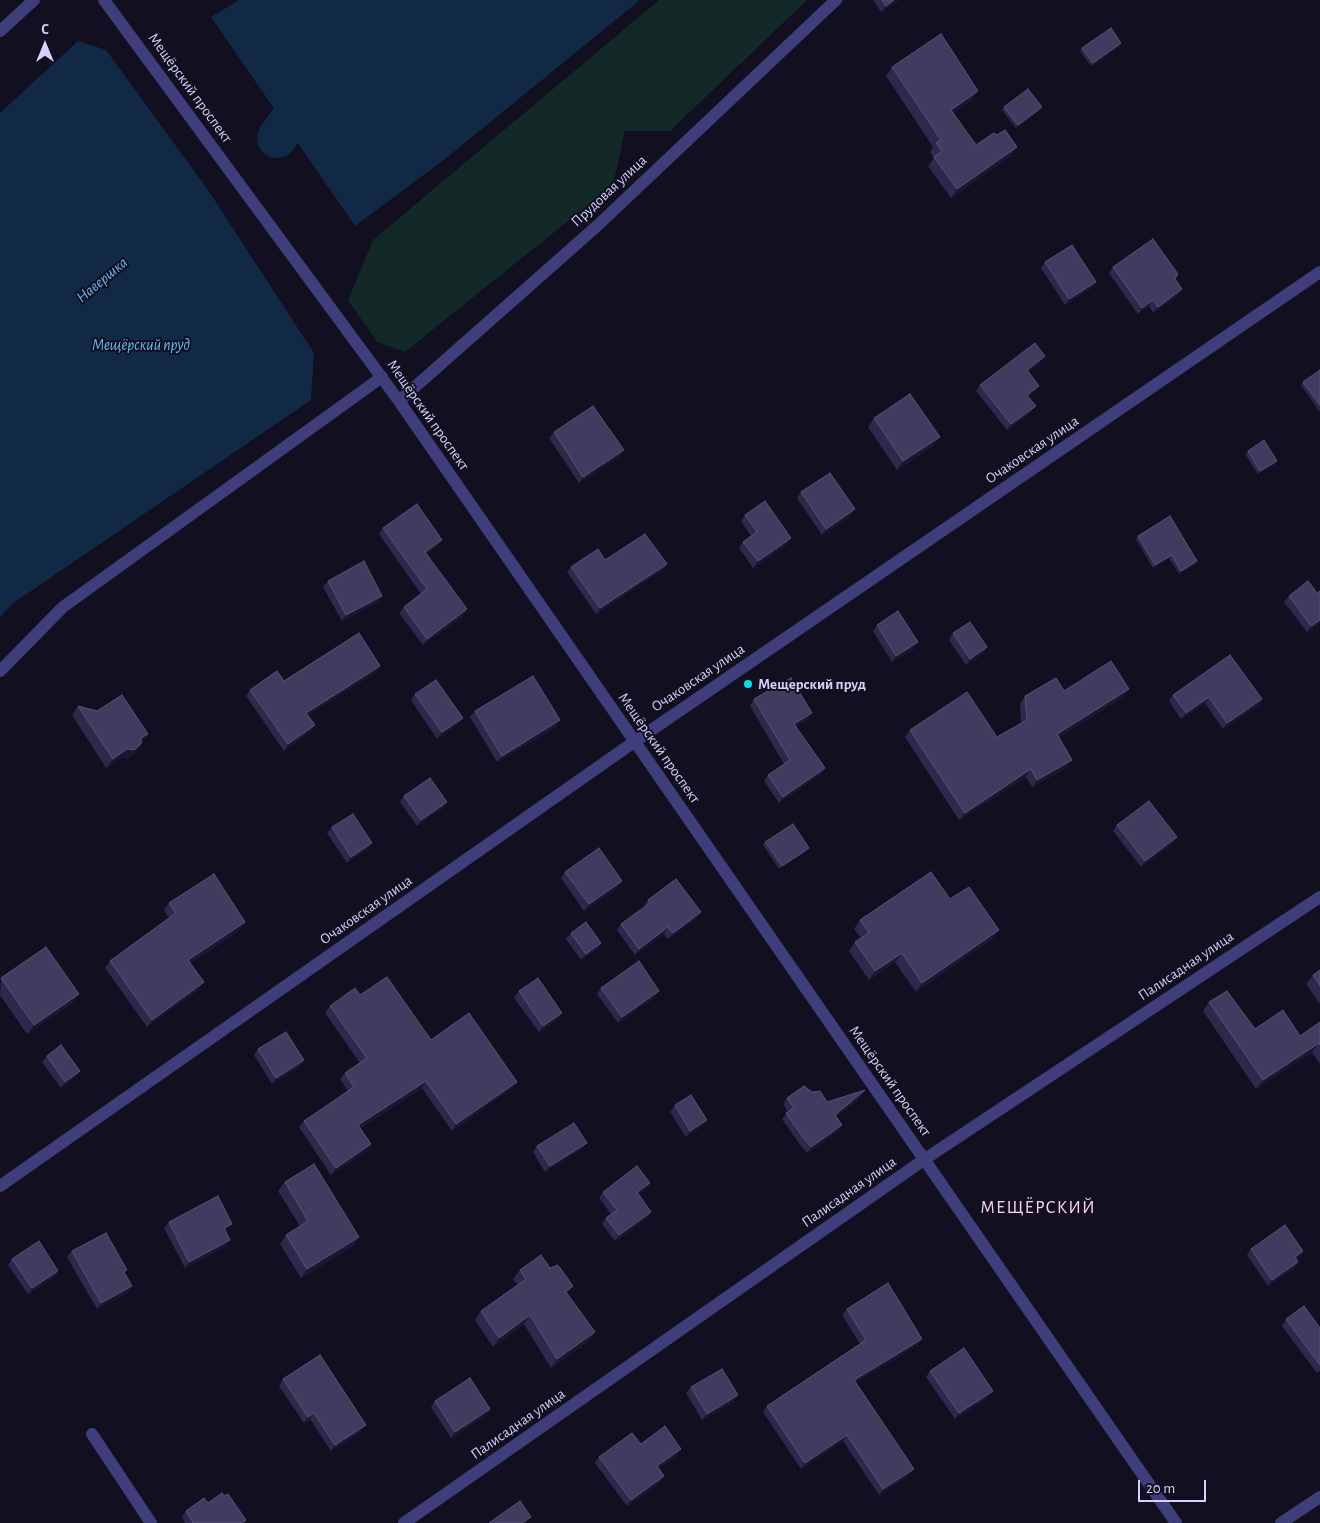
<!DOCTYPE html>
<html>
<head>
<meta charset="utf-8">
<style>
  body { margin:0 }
  #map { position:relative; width:1320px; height:1523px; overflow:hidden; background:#110f20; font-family:"Alegreya Sans",sans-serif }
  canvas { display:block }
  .north { position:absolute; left:20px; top:20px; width:50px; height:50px; -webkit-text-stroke:4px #110f20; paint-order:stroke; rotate:0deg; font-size:14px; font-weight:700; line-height:20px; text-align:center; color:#d4d1fb }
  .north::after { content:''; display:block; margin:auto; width:18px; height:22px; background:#d4d1fb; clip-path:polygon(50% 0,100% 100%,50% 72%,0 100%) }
  .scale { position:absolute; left:1138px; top:1480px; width:68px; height:22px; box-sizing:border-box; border:2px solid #d4d1fb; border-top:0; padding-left:6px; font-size:15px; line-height:18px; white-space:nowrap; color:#d4d1fb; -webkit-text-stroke:4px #110f20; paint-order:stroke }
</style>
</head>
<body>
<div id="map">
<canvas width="1320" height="1523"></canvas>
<div class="north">С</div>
<div class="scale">20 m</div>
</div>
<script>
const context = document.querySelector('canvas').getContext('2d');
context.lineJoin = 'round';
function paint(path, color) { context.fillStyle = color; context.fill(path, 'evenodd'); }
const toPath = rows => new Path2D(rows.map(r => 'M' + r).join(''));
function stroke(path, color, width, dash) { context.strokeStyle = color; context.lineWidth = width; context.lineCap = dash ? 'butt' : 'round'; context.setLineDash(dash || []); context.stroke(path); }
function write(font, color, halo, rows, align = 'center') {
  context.font = font + ' "Alegreya Sans",sans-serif'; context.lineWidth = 4; context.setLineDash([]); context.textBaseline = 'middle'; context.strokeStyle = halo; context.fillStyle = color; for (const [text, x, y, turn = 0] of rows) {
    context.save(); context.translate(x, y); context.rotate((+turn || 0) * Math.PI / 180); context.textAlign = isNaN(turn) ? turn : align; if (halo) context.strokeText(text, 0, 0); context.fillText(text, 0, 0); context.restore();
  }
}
paint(toPath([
  [659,0,807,0,670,131,625,131,613,185,405,352,377,342,348,300,373,240]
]), '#122927');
paint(toPath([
  [239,0,640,0,445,159,355,226,211,17],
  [78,41,106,50,208,190,314,353,311,400,12,604,0,617,0,113]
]), '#122945');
stroke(toPath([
  [277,138,302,103,322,86]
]), '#122945', 40);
stroke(toPath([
  [104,0,399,401,1176,1523],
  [0,31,34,0],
  [399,401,597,226,836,0],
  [0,671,63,607,382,377],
  [0,1186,634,742,1320,272],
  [92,1434,151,1523],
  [404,1523,925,1159,1320,897],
  [1281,1523,1320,1497]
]), '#3e3e7b', 12);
paint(toPath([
  [873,0,899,0,881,12],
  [1121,43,1119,47,1091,66,1080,51,1082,48],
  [892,67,972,100,953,113,976,145,1011,156,951,198,928,166,934,158,930,152,933,147,886,76],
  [1004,107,1042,107,1040,110,1016,128,1002,110],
  [1045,262,1096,282,1091,288,1065,305,1041,268],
  [1113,267,1175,279,1178,295,1153,313,1149,306,1138,314,1109,273],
  [1041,362,1028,372,1034,392,1028,397,1031,412,1007,430,976,391,980,385],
  [1320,370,1320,412,1301,385,1303,382],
  [874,418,933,446,897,470,868,427],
  [554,432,620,456,579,483,549,438],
  [1248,451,1275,464,1258,474,1245,454],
  [801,492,851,515,822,535,797,498],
  [745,515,791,538,787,544,753,568,739,548,743,542,751,536,741,521],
  [383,528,438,546,426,554,463,616,423,645,399,613,404,607,421,594,379,534],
  [1138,536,1195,564,1179,574,1169,558,1153,568,1136,539],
  [605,560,667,564,662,570,596,614,567,572,571,567],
  [328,581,378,602,342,621,323,587],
  [1317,593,1320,623,1307,632,1284,602,1289,596],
  [877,625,914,649,892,662,873,631],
  [953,633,987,647,983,653,966,665,949,640],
  [376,672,308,715,311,731,284,751,246,696,250,690,284,681],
  [1064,691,1123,697,1059,737,1072,760,1067,767,1032,787,1026,777,959,820,905,737,910,730,997,737,1021,723,1020,704,1025,696],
  [415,694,463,718,458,724,437,739,411,700],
  [1173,695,1262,699,1258,705,1223,729,1205,703,1181,719,1169,701],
  [754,699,808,719,796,726,821,774,779,803,764,781,768,775,784,764,750,706],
  [78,706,148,734,134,754,128,759,121,758,106,768,72,715],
  [475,711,556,727,497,762,470,717],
  [404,796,447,802,443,808,417,826,400,802],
  [1117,825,1177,837,1172,844,1141,867,1113,831],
  [332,827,367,849,347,863,327,833],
  [765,842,807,851,779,869,763,845],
  [565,872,618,887,584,911,561,878],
  [950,899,999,930,992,939,916,992,895,962,869,980,849,951,855,942,861,938,854,929,860,920],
  [648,900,697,918,668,939,664,934,635,955,617,930,621,924,644,908,644,906],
  [169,903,245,922,240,930,190,963,199,989,147,1027,105,968,110,961,169,918,164,910],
  [571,933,601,943,597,949,581,960,566,939],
  [1320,970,1320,1004,1306,984,1313,975],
  [1,978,79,994,72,1003,27,1034,0,995],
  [601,988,655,997,618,1023,597,994],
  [519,991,558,1019,539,1032,514,998],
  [360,995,431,1040,517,1082,512,1088,452,1131,422,1088,360,1128,371,1144,366,1151,331,1175,299,1127,304,1121,348,1091,340,1079,345,1073,360,1063,325,1013,330,1006],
  [1209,1002,1255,1029,1300,1036,1320,1022,1320,1064,1312,1052,1256,1089,1203,1011],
  [258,1049,304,1060,300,1066,272,1084,254,1055],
  [47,1056,80,1071,75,1077,61,1088,42,1062],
  [812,1092,827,1102,861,1097,836,1117,842,1125,838,1131,807,1153,798,1142,782,1119,788,1112,783,1104,787,1098],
  [675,1105,707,1120,702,1126,686,1137,670,1112],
  [537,1146,582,1149,545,1172,533,1152],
  [285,1182,359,1237,353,1246,301,1278,280,1244,286,1235,300,1226,278,1191],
  [646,1189,638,1194,651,1212,647,1218,615,1241,602,1224,606,1218,611,1214,599,1198,603,1192],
  [169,1222,227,1230,226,1231,226,1246,185,1268,164,1228],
  [1251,1249,1303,1251,1299,1257,1296,1259,1294,1268,1268,1286,1247,1255],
  [72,1251,128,1292,97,1309,67,1257],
  [12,1259,54,1277,28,1294,8,1265],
  [520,1270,567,1294,589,1341,551,1368,524,1324,493,1347,475,1320,481,1311,518,1285,513,1279],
  [847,1309,918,1345,856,1382,909,1475,879,1495,843,1441,801,1469,763,1412,767,1406,860,1344,842,1315],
  [1286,1319,1320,1328,1320,1371,1317,1373,1282,1326],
  [930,1371,988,1397,955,1419,926,1377],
  [283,1379,361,1431,331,1451,310,1419,304,1423,279,1386],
  [691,1387,734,1401,702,1420,686,1393],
  [435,1401,490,1409,486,1415,451,1438,431,1407],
  [641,1444,677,1455,659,1468,664,1476,660,1482,627,1506,595,1463,599,1457],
  [224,1496,246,1520,244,1523,185,1523,182,1517,186,1511]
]), '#2e294c');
paint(toPath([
  [894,0,899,0,881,12,886,6],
  [1121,43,1119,47,1091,66,1093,63],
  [978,91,972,100,945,119,951,110],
  [1042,107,1040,110,1016,128,1018,125],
  [1017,147,1011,156,951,198,957,189],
  [1096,282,1091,288,1065,305,1069,299],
  [1182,289,1178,295,1153,313,1158,307],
  [1153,300,1149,306,1138,314,1142,308],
  [1045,356,1041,362,1022,376,1027,370],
  [1039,386,1034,392,1023,401,1027,395],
  [1036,406,1031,412,1007,430,1011,424],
  [940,437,933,446,897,470,903,461],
  [624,450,620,456,579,483,583,477],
  [1277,461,1275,464,1258,474,1260,471],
  [855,509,851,515,822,535,826,529],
  [791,538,787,544,753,568,758,561],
  [442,540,438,546,420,558,425,552],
  [1172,555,1169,558,1153,568,1155,565],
  [1197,561,1195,564,1179,574,1181,571],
  [667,564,662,570,596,614,600,608],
  [382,596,378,602,342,621,346,615],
  [467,609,463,616,423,645,427,639],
  [1320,620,1320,623,1307,632,1311,626],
  [918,642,914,649,892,662,896,656],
  [987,647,983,653,966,665,970,659],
  [380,666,376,672,302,719,306,713],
  [1129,689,1123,697,1052,741,1057,734],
  [1209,697,1205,703,1181,719,1186,713],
  [1262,699,1258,705,1223,729,1227,723],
  [812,713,808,719,790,730,794,724],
  [463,718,458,724,437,739,442,732],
  [560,720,556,727,497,762,502,756],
  [315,725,311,731,284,751,288,744],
  [148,734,142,743,135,748,141,738],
  [141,744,134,754,128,759,121,758,106,768,113,759,127,749],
  [1072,760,1067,767,1032,787,1037,780],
  [825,768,821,774,779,803,783,797],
  [1031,769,1026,777,959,820,965,813],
  [447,802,443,808,417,826,421,820],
  [1177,837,1172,844,1141,867,1145,861],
  [372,843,367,849,347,863,351,857],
  [809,848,807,851,779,869,782,866],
  [622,881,618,887,584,911,589,904],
  [701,912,697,918,668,939,673,933],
  [245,922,240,930,183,967,188,960],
  [668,927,664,934,635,955,639,949],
  [999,930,992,939,916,992,922,983],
  [601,943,597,949,581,960,586,954],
  [902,953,895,962,869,980,875,971],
  [204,982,199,989,147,1027,152,1020],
  [659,991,655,997,618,1023,622,1017],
  [79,994,72,1003,27,1034,34,1025],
  [562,1013,558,1019,539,1032,543,1026],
  [1319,1043,1312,1052,1256,1089,1263,1080],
  [304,1060,300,1066,272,1084,276,1078],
  [80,1071,75,1077,61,1088,65,1082],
  [426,1081,422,1088,353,1132,358,1125],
  [517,1082,512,1088,452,1131,456,1124],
  [865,1090,861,1097,831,1121,835,1115],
  [707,1120,702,1126,686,1137,690,1131],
  [842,1125,838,1131,807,1153,811,1147],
  [587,1143,582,1149,545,1172,550,1166],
  [371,1144,366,1151,331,1175,336,1168],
  [650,1183,646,1189,632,1198,637,1192],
  [651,1212,647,1218,615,1241,619,1235],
  [232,1224,227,1230,220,1234,224,1228],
  [359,1237,353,1246,301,1278,307,1269],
  [230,1240,226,1246,185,1268,189,1262],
  [1303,1251,1299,1257,1291,1263,1295,1257],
  [1298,1262,1294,1268,1268,1286,1272,1280],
  [58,1271,54,1277,28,1294,32,1288],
  [132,1286,128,1292,97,1309,101,1303],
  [530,1315,524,1324,493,1347,499,1338],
  [595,1332,589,1341,551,1368,557,1359],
  [922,1339,918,1345,850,1386,854,1380],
  [993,1391,988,1397,955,1419,959,1413],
  [738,1395,734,1401,702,1420,707,1414],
  [490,1409,486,1415,451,1438,455,1432],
  [314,1413,310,1419,304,1423,308,1417],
  [366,1425,361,1431,331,1451,335,1445],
  [847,1435,843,1441,801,1469,805,1463],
  [681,1449,677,1455,653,1473,657,1466],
  [914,1469,909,1475,879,1495,883,1489],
  [664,1476,660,1482,627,1506,631,1500],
  [531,1517,526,1523,522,1523]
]), '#1b1733');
const building = toPath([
  [882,0,894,0,886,6,882,0],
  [1111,28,1121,43,1093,63,1082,48,1111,28],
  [941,34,978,91,951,110,976,145,994,133,997,135,1005,130,1017,147,957,189,934,157,942,151,936,143,941,140,892,67,941,34],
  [1028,89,1042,107,1018,125,1004,107,1028,89],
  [1153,239,1178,274,1175,279,1182,289,1158,307,1153,300,1142,308,1113,267,1153,239],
  [1072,245,1096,282,1069,299,1045,262,1072,245],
  [1035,343,1045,356,1027,370,1039,386,1027,395,1036,406,1011,424,980,385,1035,343],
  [1320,370,1320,405,1303,382,1320,370],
  [910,394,940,437,903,461,874,418,910,394],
  [593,406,624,450,583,477,554,432,593,406],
  [1264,440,1277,461,1260,471,1248,451,1264,440],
  [830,473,855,509,826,529,801,492,830,473],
  [765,501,791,538,758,561,743,542,757,532,745,515,765,501],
  [417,504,442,540,425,552,467,609,427,639,404,607,427,589,383,528,417,504],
  [1170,516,1197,561,1181,571,1172,555,1155,565,1138,536,1170,516],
  [645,534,667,564,600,608,571,567,598,549,605,560,645,534],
  [364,561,382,596,346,615,328,581,364,561],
  [1308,581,1317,593,1320,591,1320,620,1311,626,1289,596,1308,581],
  [898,611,918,642,896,656,877,625,898,611],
  [970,622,987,647,970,659,953,633,970,622],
  [359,633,380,666,306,713,315,725,288,744,250,690,277,671,284,681,359,633],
  [1230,655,1262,699,1227,723,1209,697,1186,713,1173,695,1230,655],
  [1111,661,1129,689,1057,734,1072,760,1037,780,1031,769,965,813,910,730,967,692,997,737,1027,720,1025,696,1056,678,1064,691,1111,661],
  [533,676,560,720,502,756,475,711,533,676],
  [791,678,812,713,794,724,825,768,783,797,768,775,790,760,754,699,791,678],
  [436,680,463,718,442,732,415,694,436,680],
  [122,695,148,734,141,738,141,744,134,750,127,749,113,759,78,706,97,711,122,695],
  [430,778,447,802,421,820,404,796,430,778],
  [1149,801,1177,837,1145,861,1117,825,1149,801],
  [353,814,372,843,351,857,332,827,353,814],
  [793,824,809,848,782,866,765,842,793,824],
  [599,848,622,881,589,904,565,872,599,848],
  [931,872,950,899,969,887,999,930,922,983,902,953,875,971,855,942,869,933,860,920,931,872],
  [214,874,245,922,188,960,204,982,152,1020,110,961,176,913,169,903,214,874],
  [676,879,701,912,673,933,668,927,639,949,621,924,650,903,648,900,676,879],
  [586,922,601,943,586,954,571,933,586,922],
  [46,947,79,994,34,1025,1,978,46,947],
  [639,961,659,991,622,1017,601,988,639,961],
  [1320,970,1320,986,1313,975,1320,970],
  [387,977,431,1040,469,1013,517,1082,456,1124,426,1081,358,1125,371,1144,336,1168,304,1121,354,1087,345,1073,367,1058,330,1006,355,988,360,995,387,977],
  [538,978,562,1013,543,1026,519,991,538,978],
  [1227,991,1255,1029,1283,1010,1300,1036,1320,1022,1320,1045,1319,1043,1263,1080,1209,1002,1227,991],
  [286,1032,304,1060,276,1078,258,1049,286,1032],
  [61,1045,80,1071,65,1082,47,1056,61,1045],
  [804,1086,812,1092,820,1091,827,1102,865,1090,835,1115,842,1125,811,1147,802,1136,786,1113,794,1108,787,1098,804,1086],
  [691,1095,707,1120,690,1131,675,1105,691,1095],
  [574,1123,587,1143,550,1166,537,1146,574,1123],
  [314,1164,359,1237,307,1269,286,1235,308,1221,285,1182,314,1164],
  [637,1166,650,1183,637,1192,651,1212,619,1235,606,1218,617,1210,603,1192,637,1166],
  [218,1196,232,1224,224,1228,230,1240,189,1262,169,1222,218,1196],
  [1285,1225,1303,1251,1295,1257,1298,1262,1272,1280,1251,1249,1285,1225],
  [106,1233,127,1270,124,1272,132,1286,101,1303,72,1251,106,1233],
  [39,1241,58,1271,32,1288,12,1259,39,1241],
  [541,1255,550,1268,558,1265,573,1286,566,1292,595,1332,557,1359,530,1315,499,1338,481,1311,526,1279,520,1270,541,1255],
  [888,1283,922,1339,854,1380,914,1469,883,1489,847,1435,805,1463,767,1406,866,1340,847,1309,888,1283],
  [1304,1306,1320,1328,1320,1365,1286,1319,1304,1306],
  [964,1348,993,1391,959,1413,930,1371,964,1348],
  [320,1355,366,1425,335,1445,314,1413,308,1417,283,1379,320,1355],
  [722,1369,738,1395,707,1414,691,1387,722,1369],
  [470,1378,490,1409,455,1432,435,1401,470,1378],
  [665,1426,681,1449,657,1466,664,1476,631,1500,599,1457,632,1433,641,1444,665,1426],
  [222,1493,224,1496,228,1494,246,1520,241,1523,192,1523,193,1522,186,1511,204,1498,208,1503,222,1493],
  [520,1501,531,1517,522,1523,489,1523,520,1501]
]);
paint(building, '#403b5f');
stroke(building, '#575277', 1);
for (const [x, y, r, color] of [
  [748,684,5,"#13dbe5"]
]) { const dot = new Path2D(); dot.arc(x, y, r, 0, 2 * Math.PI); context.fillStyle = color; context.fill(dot); stroke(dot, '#110f20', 2); }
write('15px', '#d4d1fb', '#110f20', [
  ["Мещёрский проспект",190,88,54],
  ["Прудовая улица",609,191,-43],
  ["Мещёрский проспект",428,415,55],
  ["Очаковская улица",1032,450,-34],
  ["Очаковская улица",698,678,-34],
  ["Мещёрский проспект",659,748,55],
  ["Очаковская улица",366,910,-35],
  ["Палисадная улица",1186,966,-34],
  ["Мещёрский проспект",890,1081,55],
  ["Палисадная улица",849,1192,-35],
  ["Палисадная улица",518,1424,-35]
]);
write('bold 15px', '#d4d1fb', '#110f20', [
  ["Мещерский пруд",758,684]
], 'left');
write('italic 16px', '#68b9f2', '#110f20', [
  ["Навершка",102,280,-40],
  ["Мещёрский пруд",141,345]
]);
context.letterSpacing = '1px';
write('18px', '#fbd3ef', '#110f20', [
  ["МЕЩЁРСКИЙ",1038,1208]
]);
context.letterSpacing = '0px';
</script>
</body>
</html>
